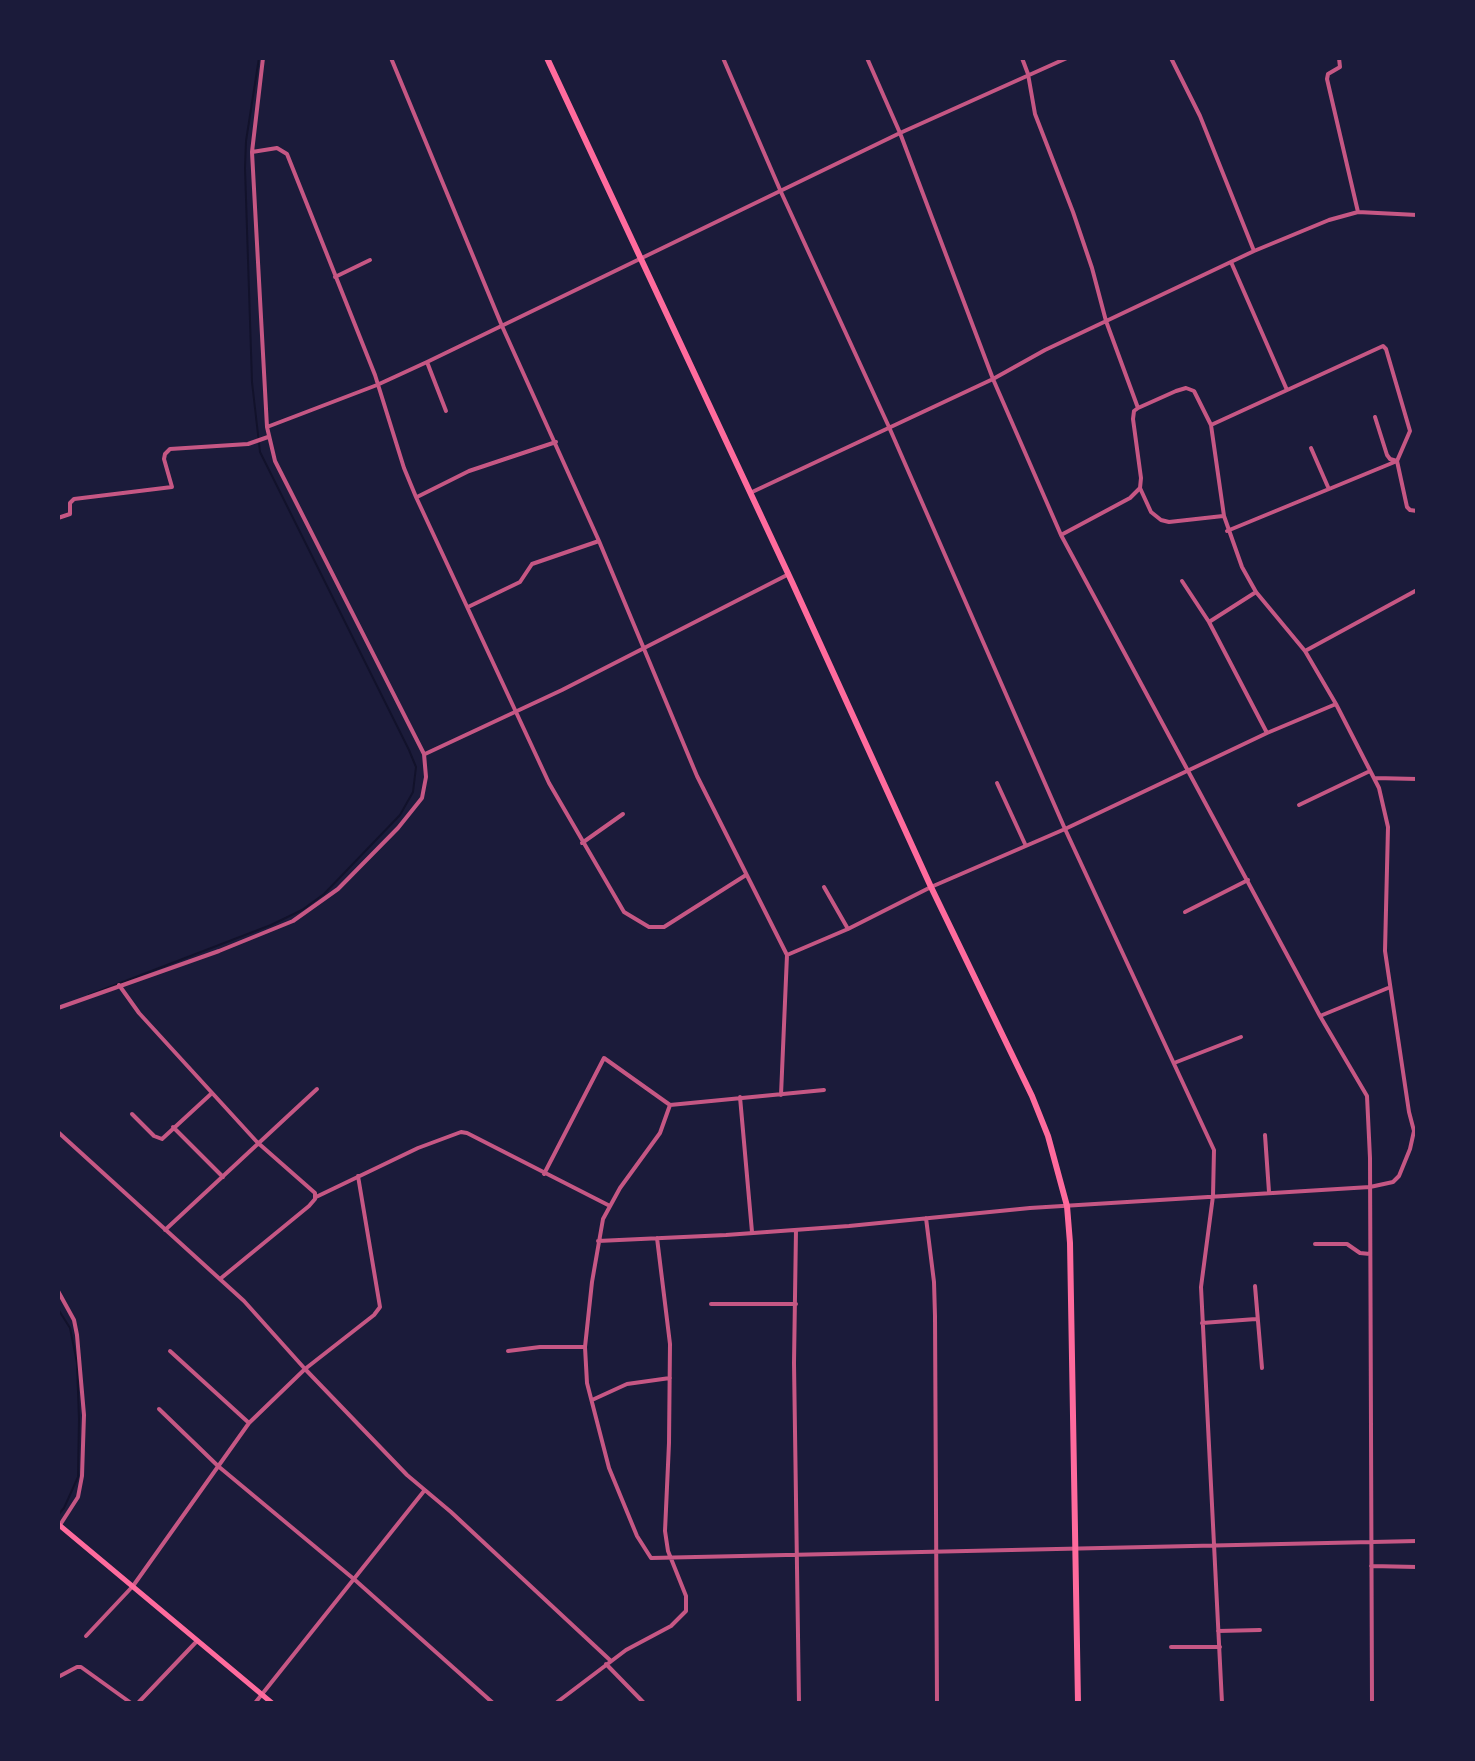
<!DOCTYPE html>
<html>
<head>
<meta charset="utf-8">
<style>
  body { margin:0 }
  #map { position:relative; width:1475px; height:1761px; overflow:hidden; background:#1b1b3a; font-family:Poppins,sans-serif }
  canvas { display:block }
  .frame { position:absolute; inset:0; border:60px solid #1b1b3a; pointer-events:none }
</style>
</head>
<body>
<div id="map">
<canvas width="1475" height="1761"></canvas>
<div class="frame"></div>
</div>
<script>
const context = document.querySelector('canvas').getContext('2d');
context.lineJoin = 'round';
const toPath = rows => new Path2D(rows.map(r => 'M' + r).join(''));
function stroke(path, color, width, dash) { context.strokeStyle = color; context.lineWidth = width; context.lineCap = dash ? 'butt' : 'round'; context.setLineDash(dash || []); context.stroke(path); }
stroke(toPath([
  [89,995,271,925,302,910,324,894,400,815,413,792,416,767,409,750,260,452,252,382,245,168,246,141,259,58],
  [58,1309,70,1328,77,1363,79,1419,78,1477,64,1508,58,1515]
]), '#12122b', 2);
stroke(toPath([
  [263,58,252,152,267,427,377,385,427,362,900,133,1067,58],
  [391,58,502,326,599,541,697,776,787,955,781,1095],
  [723,58,781,192,889,427,1065,829,1214,1150,1213,1196,1201,1287,1222,1703],
  [867,58,900,133,993,379,1061,535,1320,1016,1367,1096,1370,1158,1372,1703],
  [1022,58,1028,74,1035,114,1073,212,1092,268,1106,321,1138,408,1176,391,1186,388,1194,391,1211,425,1224,516,1242,567,1256,592,1305,651,1336,704,1379,788,1388,827,1385,951,1409,1112,1414,1131,1417,1132],
  [1171,58,1200,116,1254,251],
  [1339,58,1340,67,1328,74,1327,79,1358,212],
  [252,152,277,148,287,154,375,375,404,468,416,497,549,783,624,912,649,927,664,927,746,875],
  [1231,262,1287,390],
  [335,277,370,260],
  [427,362,446,411],
  [1375,417,1387,455,1390,459,1397,461,1407,507,1410,510,1417,511],
  [1211,425,1383,346,1386,349,1410,431,1397,461,1227,531],
  [1311,448,1328,487],
  [1140,488,1151,512,1161,520,1169,522,1223,516],
  [750,493,993,379,1045,350,1254,251,1329,220,1358,212,1417,215],
  [417,497,469,471,556,442],
  [58,518,70,514,70,503,74,499,172,487,164,459,165,454,170,449,248,444,268,437],
  [1061,535,1130,498,1140,488,1141,478,1133,419,1134,411,1138,408],
  [1182,581,1209,622,1267,733],
  [468,607,520,582,532,564,599,541],
  [1209,622,1256,592],
  [1305,651,1417,590],
  [425,754,562,690,789,574],
  [1375,778,1417,779],
  [997,783,1025,844],
  [1299,805,1370,771],
  [582,843,623,814],
  [824,887,848,929],
  [1185,912,1248,880],
  [787,955,848,929,931,887,1065,829,1267,733,1336,704],
  [119,985,139,1013,257,1142,315,1193,315,1199,309,1206,220,1279],
  [58,1008,219,951,293,921,338,889,398,828,422,798,426,777,424,754,275,461,267,427],
  [1320,1016,1388,988],
  [1174,1063,1241,1037],
  [740,1097,752,1232],
  [670,1105,660,1133,620,1188,603,1219,592,1282,585,1347,587,1383,609,1468,637,1536,651,1558,1417,1541],
  [132,1114,154,1136,162,1139,212,1093],
  [173,1127,223,1177],
  [58,1132,244,1301,305,1369,249,1423,133,1586,86,1636],
  [1265,1135,1269,1192],
  [544,1174,604,1058,670,1105,824,1090],
  [358,1176,380,1307,374,1315,305,1369,407,1475,451,1512,611,1661],
  [316,1197,418,1148,461,1132,467,1133,610,1206],
  [926,1218,934,1282,935,1316,937,1703],
  [165,1230,317,1089],
  [796,1230,794,1363,799,1703],
  [598,1241,726,1235,849,1226,1030,1208,1370,1187,1393,1182,1399,1176,1410,1149,1414,1131],
  [1315,1244,1347,1244,1360,1253,1370,1254],
  [1255,1286,1262,1368],
  [58,1291,74,1320,77,1335,84,1415,82,1476,78,1497,60,1525],
  [711,1304,796,1304],
  [1202,1323,1256,1319],
  [170,1351,249,1423],
  [508,1351,540,1347,585,1347],
  [592,1400,627,1384,670,1378],
  [159,1409,218,1466,355,1580,493,1703],
  [1371,1566,1417,1567],
  [1218,1631,1260,1630],
  [1171,1647,1220,1647],
  [606,1664,644,1703],
  [58,1677,77,1667,81,1667,131,1703],
  [138,1703,197,1641],
  [255,1703,424,1491],
  [556,1703,626,1650,671,1626,686,1611,686,1596,668,1551,665,1531,669,1443,670,1344,657,1238]
]), '#c65784', 4);
stroke(toPath([
  [58,1524,272,1703]
]), '#ff6b9d', 5);
stroke(toPath([
  [547,58,792,582,931,887,1032,1096,1048,1136,1067,1206,1070,1243,1078,1703]
]), '#ff6b9d', 6);
</script>
</body>
</html>
